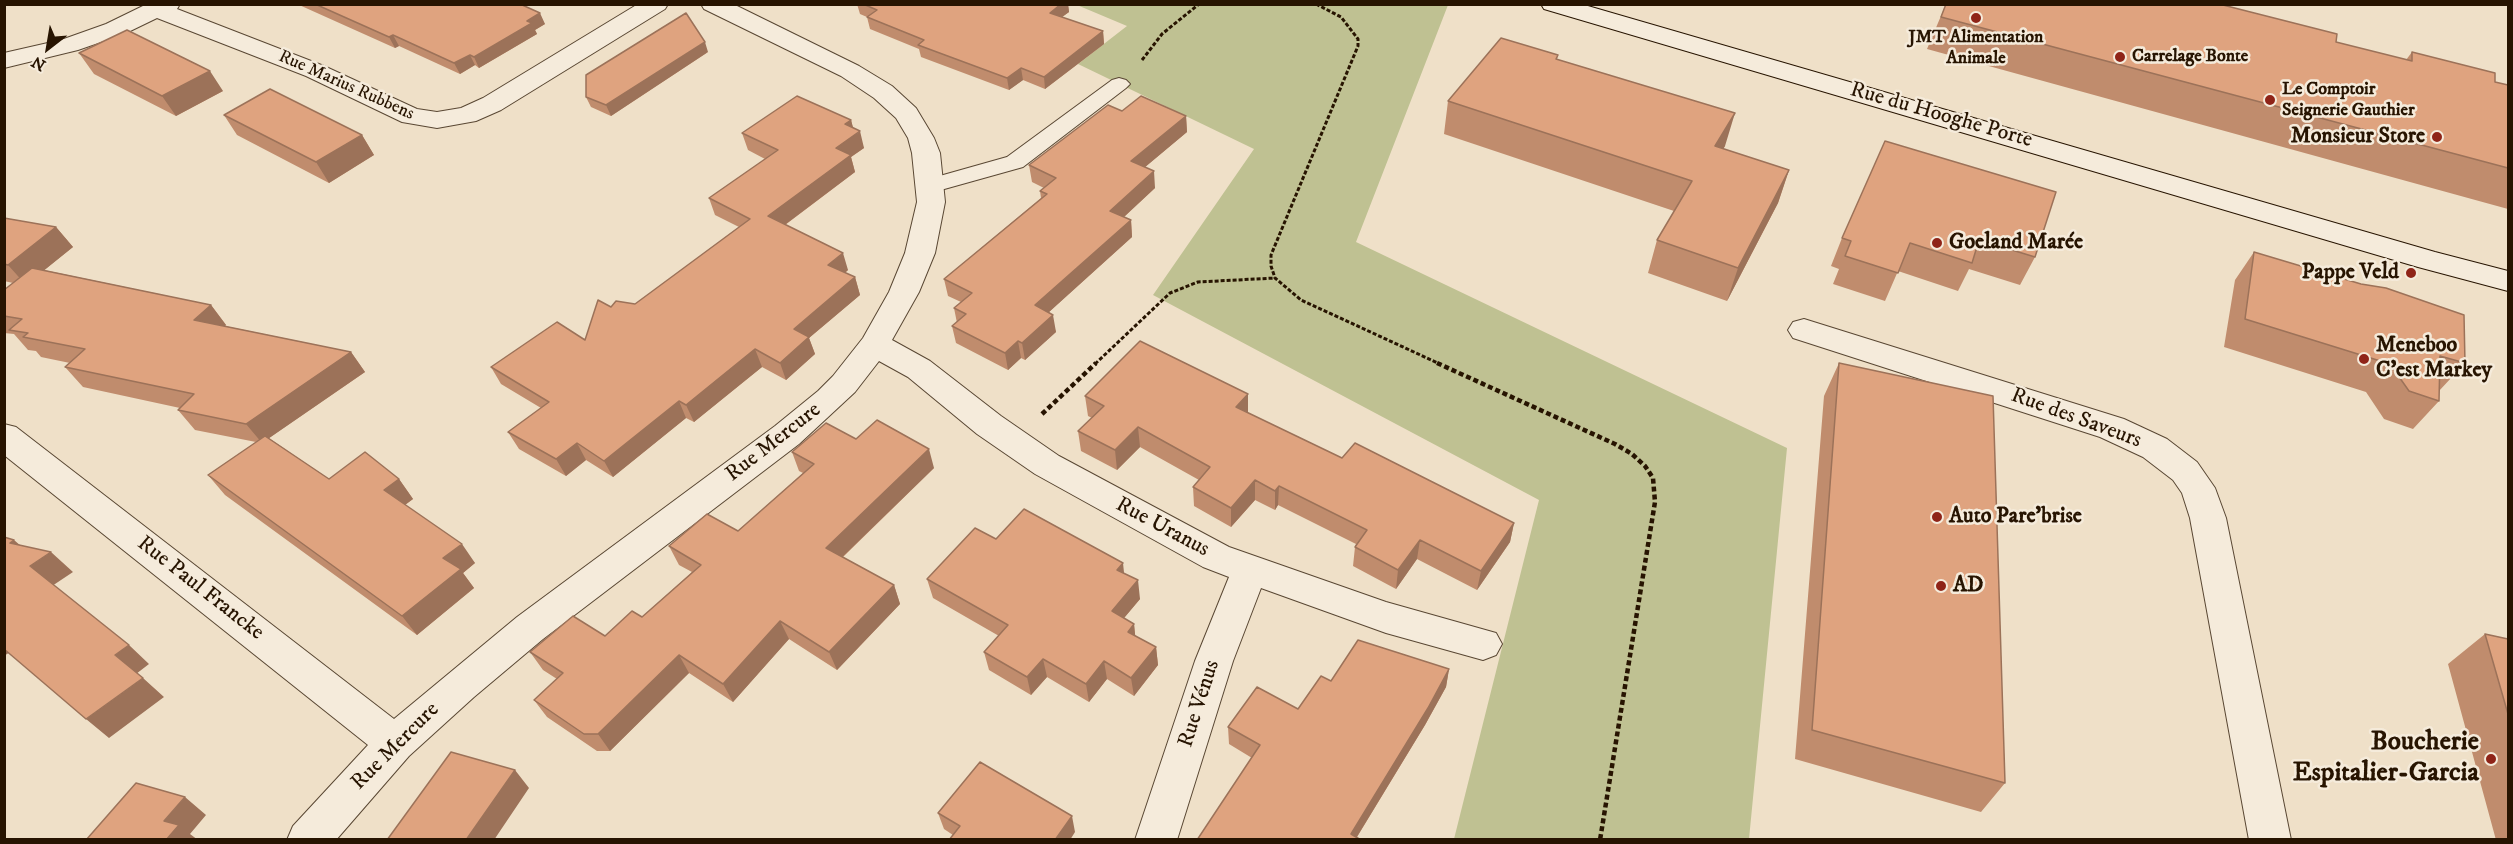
<!DOCTYPE html>
<html>
<head>
<meta charset="utf-8">
<style>
  body { margin:0 }
  #map { position:relative; width:2513px; height:844px; overflow:hidden; background:#efe0c8; font-family:"IM FELL DW Pica",serif }
  canvas { display:block }
  .frame { position:absolute; inset:0; border:6px solid #271401; pointer-events:none }
  .north { position:absolute; left:18px; top:18px; width:60px; height:60px; -webkit-text-stroke:4px #f5ebdb; paint-order:stroke; rotate:211deg; font-size:16px; font-weight:700; line-height:24px; text-align:center; color:#271401 }
  .north::after { content:''; display:block; margin:auto; width:21px; height:27px; background:#271401; clip-path:polygon(50% 0,100% 100%,50% 72%,0 100%) }
</style>
</head>
<body>
<div id="map">
<canvas width="2513" height="844"></canvas>
<div class="frame"></div>
<div class="north">N</div>
</div>
<script>
const context = document.querySelector('canvas').getContext('2d');
context.lineJoin = 'round';
function paint(path, color) { context.fillStyle = color; context.fill(path, 'evenodd'); }
const toPath = rows => new Path2D(rows.map(r => 'M' + r).join(''));
function stroke(path, color, width, dash) { context.strokeStyle = color; context.lineWidth = width; context.lineCap = dash ? 'butt' : 'round'; context.setLineDash(dash || []); context.stroke(path); }
function write(font, color, halo, rows, align = 'center') {
  context.font = font + ' "IM FELL DW Pica",serif'; context.lineWidth = 5; context.setLineDash([]); context.textBaseline = 'middle'; context.strokeStyle = halo; context.fillStyle = color; for (const [text, x, y, turn = 0] of rows) {
    context.save(); context.translate(x, y); context.rotate((+turn || 0) * Math.PI / 180); context.textAlign = isNaN(turn) ? turn : align; if (halo) context.strokeText(text, 0, 0); context.fillText(text, 0, 0); context.restore();
  }
}
paint(toPath([
  [1077,5,1448,5,1356,242,1787,448,1749,839,1454,839,1539,500,1153,295,1254,149,1078,64,1127,26]
]), '#bfc192');
const lane = toPath([
  [1119,78,1126,80,1130,84,1126,88,1023,167,930,193,922,191,919,186,922,181,1007,157,1112,80,1119,78]
]);
const street = toPath([
  [147,4,180,4,177,9,324,66,417,109,437,112,461,108,483,98,638,4,668,4,665,9,501,110,476,121,437,128,402,122,306,76,157,18,124,34,78,50,4,68,4,53,61,40,106,24,147,4],
  [701,4,733,4,859,66,892,86,916,108,934,138,940,153,945,202,935,253,919,292,892,340,930,361,1001,416,1059,456,1229,547,1386,602,1496,633,1502,644,1496,655,1483,660,1386,633,1261,588,1233,661,1177,840,1135,840,1195,661,1229,577,1203,567,1035,474,977,434,908,377,879,361,855,392,799,444,543,639,474,697,409,756,336,840,287,840,293,826,368,745,4,455,4,424,16,427,394,719,517,617,775,426,818,391,833,376,863,338,889,292,905,253,917,202,912,153,908,138,896,118,874,98,841,76,704,9,701,4],
  [1804,319,2124,419,2167,439,2197,462,2215,488,2226,518,2291,840,2249,840,2190,518,2182,493,2173,480,2143,457,2100,437,1793,338,1788,330,1793,322,1804,319]
]);
const secondary = toPath([
  [1541,4,1581,4,2435,252,2508,271,2508,291,2418,267,1544,9,1541,4]
]);
stroke(lane, '#594733', 2);
stroke(street, '#594733', 2);
stroke(secondary, '#271401', 2);
stroke(toPath([
  [1316,4,1341,17,1358,39,1358,46,1271,255,1271,266,1275,278,1301,300,1440,364],
  [1142,60,1162,34,1199,4],
  [1095,364,1170,293,1198,282,1275,278]
]), '#271401', 3, [4, 2]);
stroke(toPath([
  [1437,363,1615,444,1632,454,1645,466,1653,478,1655,502,1600,840],
  [1042,414,1096,363]
]), '#271401', 4.5, [5, 3]);
paint(lane, '#f5ebdb');
paint(street, '#f5ebdb');
paint(secondary, '#f5ebdb');
paint(toPath([
  [297,4,520,4,545,24,535,30,537,34,479,68,475,65,460,74,399,46,395,48],
  [857,4,1068,4,1069,12,1062,17,1103,31,1104,44,1045,89,1023,80,1009,90,921,57,919,49,870,29,867,17,860,14],
  [1946,4,2406,60,2412,52,2495,82,2508,85,2508,209,1927,49],
  [708,52,611,116,591,107,586,97],
  [79,53,223,91,176,116,94,74],
  [1558,55,1557,59,1725,146,1723,149,1789,170,1778,203,1727,301,1648,273,1657,240,1674,211,1444,134,1448,101],
  [1122,111,1186,116,1187,132,1145,167,1155,188,1124,217,1131,220,1132,237,1049,312,1056,332,1025,360,1021,358,1008,370,956,343,952,326,957,323,954,308,961,302,948,296,944,279,1041,198,1040,191,1044,188,1032,182,1029,165],
  [224,115,362,135,374,155,329,183,237,135],
  [851,120,853,128,864,148,851,157,855,172,785,225,848,270,845,273,855,277,860,295,809,338,815,354,786,380,762,367,694,422,686,418,613,477,586,460,566,476,519,449,508,432,541,408,501,384,491,367,585,340,611,307,635,304,739,227,715,215,709,198,765,159,748,150,742,133],
  [1885,141,2035,257,2020,285,1969,269,1958,291,1898,271,1885,301,1833,284,1839,269,1831,266,1842,238],
  [4,218,56,227,73,247,44,270,211,305,226,325,225,326,351,352,365,372,269,438,329,479,399,479,413,499,405,505,475,563,463,573,474,588,417,635,225,495,208,475,256,442,195,430,178,410,180,408,83,387,65,367,70,363,41,357,36,351,28,350,14,334,4,333,4,290,13,283,4,281],
  [2254,252,2465,363,2439,391,2439,401,2413,429,2384,419,2366,392,2224,347,2235,280],
  [1839,363,2005,783,1981,812,1795,759,1824,396],
  [1248,394,1248,413,1342,458,1514,523,1510,542,1477,590,1417,559,1396,589,1353,566,1355,547,1356,544,1278,505,1275,510,1255,500,1231,527,1194,506,1193,487,1199,480,1140,447,1117,470,1081,451,1078,431,1092,418,1088,416,1085,396],
  [856,439,934,468,843,557,894,585,900,604,837,670,789,639,733,702,689,673,610,751,597,751,547,717,534,700,557,679,543,670,530,652,605,636,642,617,692,572,679,565,669,546,738,531,803,473,799,471,792,452],
  [996,539,1124,573,1140,599,1124,618,1134,624,1135,636,1156,647,1158,665,1134,696,1107,679,1089,702,1047,677,1031,695,989,670,984,652,999,636,933,598,927,579],
  [2485,634,2508,639,2508,840,2496,840,2448,664],
  [1449,669,1446,687,1425,725,1357,837,1197,840,1252,758,1229,744,1228,727,1298,709,1331,681],
  [938,813,1075,832,953,835,944,829]
]), '#c08c6d');
paint(toPath([
  [1061,4,1068,4,1069,12,1051,25,1050,13],
  [540,13,545,24,535,30,537,34,479,68,474,57,527,21],
  [1103,31,1104,44,1045,89,1044,77],
  [393,35,399,46,395,48,389,37],
  [705,42,708,52,611,116,606,105],
  [470,55,475,65,460,74,454,63],
  [1021,68,1023,80,1009,90,1007,78],
  [210,71,223,91,176,116,162,96],
  [1735,113,1725,146,1705,179,1715,146],
  [1186,116,1187,132,1132,178,1131,161],
  [851,120,855,135,860,131,864,148,851,157,855,172,774,233,768,216,836,148,845,124],
  [362,135,374,155,329,183,316,162],
  [1789,170,1778,203,1727,301,1738,268],
  [1154,171,1155,188,1112,228,1110,211],
  [1131,220,1132,237,1038,322,1035,305],
  [56,227,73,247,26,285,8,265],
  [843,253,848,270,833,282,828,265],
  [855,277,860,295,809,338,815,354,786,380,780,363,794,329],
  [211,305,226,325,210,340,194,320],
  [1053,315,1056,332,1025,360,1022,343],
  [1018,341,1021,358,1008,370,1005,353],
  [755,349,762,367,694,422,686,405],
  [351,352,365,372,262,443,246,424],
  [1248,394,1248,414,1236,407],
  [679,401,686,418,613,477,604,461],
  [1138,427,1140,447,1117,470,1115,450],
  [577,443,586,460,566,476,556,459],
  [929,449,934,468,833,566,826,548],
  [399,479,413,499,398,510,384,490],
  [1255,480,1255,500,1231,527,1231,508],
  [1279,486,1278,505,1275,510,1275,491],
  [1514,523,1510,542,1477,590,1481,571],
  [14,540,36,559,10,543],
  [1420,540,1417,559,1396,589,1398,570],
  [462,544,475,563,463,573,474,588,417,635,402,616,443,558],
  [51,552,73,572,52,586,30,566],
  [1123,563,1125,582,1117,570],
  [1138,580,1140,599,1114,630,1112,611],
  [894,585,900,604,837,670,829,652],
  [780,621,789,639,733,702,723,684],
  [1134,624,1136,643,1128,632],
  [129,645,149,664,136,674,115,655],
  [1156,647,1158,665,1134,696,1131,678],
  [4,648,10,652,4,656],
  [679,655,689,673,610,751,598,734],
  [1043,659,1047,677,1031,695,1027,677],
  [1104,661,1107,679,1089,702,1086,684],
  [1449,669,1446,687,1425,725,1355,840,1351,834],
  [143,678,164,697,109,738,86,719],
  [515,770,529,788,494,840,466,840],
  [185,797,206,815,190,834,198,840,166,840,164,821],
  [1072,816,1075,832,1070,840,1055,840]
]), '#9c7259');
const building = toPath([
  [315,4,520,4,540,13,527,21,532,23,474,57,470,55,454,63,393,35,389,37,315,4],
  [863,4,1061,4,1050,13,1103,31,1044,77,1021,68,1007,78,918,45,924,40,867,17,877,10,863,4],
  [1946,4,2219,4,2337,34,2336,42,2412,61,2412,52,2495,73,2495,82,2508,85,2508,168,1941,17,1946,4],
  [686,13,705,42,606,105,586,97,586,75,686,13],
  [127,30,210,71,162,96,79,53,127,30],
  [1501,38,1558,55,1556,59,1735,113,1715,146,1789,170,1738,268,1657,240,1692,181,1448,101,1501,38],
  [270,89,362,135,316,162,224,115,270,89],
  [797,96,851,120,845,124,860,131,836,148,851,155,768,216,843,253,828,265,855,277,794,329,809,337,780,363,755,349,686,405,679,401,604,461,577,443,556,459,508,432,549,402,491,367,557,322,585,340,598,300,611,307,616,301,635,304,750,219,709,198,778,150,742,133,797,96],
  [1141,96,1186,116,1131,161,1154,171,1110,211,1131,220,1035,305,1053,315,1022,343,1018,341,1005,353,952,326,966,314,954,308,972,293,944,279,1047,194,1040,191,1056,178,1029,165,1108,105,1122,111,1141,96],
  [1885,141,2056,192,2035,257,1979,240,1972,263,1910,243,1898,273,1845,256,1851,241,1842,238,1885,141],
  [4,218,56,227,8,265,4,264,4,218],
  [2254,252,2361,284,2386,288,2464,315,2465,363,2440,356,2439,401,2409,391,2390,364,2245,319,2254,252],
  [32,268,211,305,194,320,351,352,246,424,178,410,194,394,65,367,85,349,23,337,28,333,9,330,22,319,4,316,4,290,32,268],
  [1140,341,1248,394,1236,407,1342,458,1355,443,1514,523,1481,571,1420,540,1398,570,1355,547,1367,530,1279,486,1275,491,1255,480,1231,508,1193,487,1210,467,1138,427,1115,450,1078,431,1104,406,1085,396,1140,341],
  [1839,363,1993,396,2005,783,1812,730,1839,363],
  [877,420,929,449,826,548,894,585,829,652,780,621,723,684,679,655,598,734,584,734,534,700,563,673,530,652,573,616,605,636,632,611,642,617,701,565,669,546,707,514,738,531,814,464,792,452,826,423,856,439,877,420],
  [265,436,329,479,365,452,399,479,384,490,462,544,443,558,461,569,402,616,208,475,265,436],
  [1024,509,1123,563,1117,570,1138,580,1112,611,1134,624,1128,632,1156,647,1131,678,1104,661,1086,684,1043,659,1027,677,984,652,1008,625,927,579,975,528,996,539,1024,509],
  [4,537,14,540,10,543,51,552,30,566,129,645,115,655,143,678,86,719,4,649,4,537],
  [2485,634,2508,639,2508,714,2485,634],
  [1358,640,1449,669,1428,708,1351,834,1361,840,1197,840,1260,745,1228,727,1257,687,1298,709,1321,676,1331,681,1358,640],
  [451,752,515,770,466,840,387,840,451,752],
  [980,762,1072,816,1055,840,949,840,960,826,938,813,980,762],
  [136,783,185,797,164,821,179,825,166,840,86,840,136,783]
]);
paint(building, '#dfa37f');
stroke(building, '#9c7259', 1.5);
for (const [x, y, r, color] of [
  [1976,18,6,"#8f2418"],
  [2120,57,6,"#8f2418"],
  [2270,100,6,"#8f2418"],
  [2437,137,6,"#8f2418"],
  [1937,243,6,"#8f2418"],
  [2411,273,6,"#8f2418"],
  [2364,359,6,"#8f2418"],
  [1937,517,6,"#8f2418"],
  [1941,586,6,"#8f2418"],
  [2491,759,6,"#8f2418"]
]) { const dot = new Path2D(); dot.arc(x, y, r, 0, 2 * Math.PI); context.fillStyle = color; context.fill(dot); stroke(dot, '#f5ebdb', 2); }
write('bold 18px', '#271401', '#f5ebdb', [
  ["JMT Alimentation",1976,38,"center"],
  ["Animale",1976,59,"center"],
  ["Carrelage Bonte",2132,57],
  ["Le Comptoir",2282,90],
  ["Seignerie Gauthier",2282,111]
], 'left');
write('18px', '#271401', '#f5ebdb', [
  ["Rue Marius Rubbens",346,86,24]
]);
write('22px', '#271401', '#f5ebdb', [
  ["Rue du Hooghe Porte",1941,116,16],
  ["Rue des Saveurs",2076,419,20],
  ["Rue Mercure",774,443,-38],
  ["Rue Uranus",1162,528,28],
  ["Rue Paul Francke",200,589,38],
  ["Rue Vénus",1200,704,-72],
  ["Rue Mercure",396,747,-45]
]);
write('bold 22px', '#271401', '#f5ebdb', [
  ["Monsieur Store",2425,137,"right"],
  ["Goeland Marée",1949,243],
  ["Pappe Veld",2399,273,"right"],
  ["Meneboo",2376,346],
  ["C'est Markey",2376,371],
  ["Auto Pare'brise",1949,517],
  ["AD",1953,586]
], 'left');
write('bold 27px', '#271401', '#f5ebdb', [
  ["Boucherie",2479,743],
  ["Espitalier-Garcia",2479,774]
], 'right');
</script>
</body>
</html>
